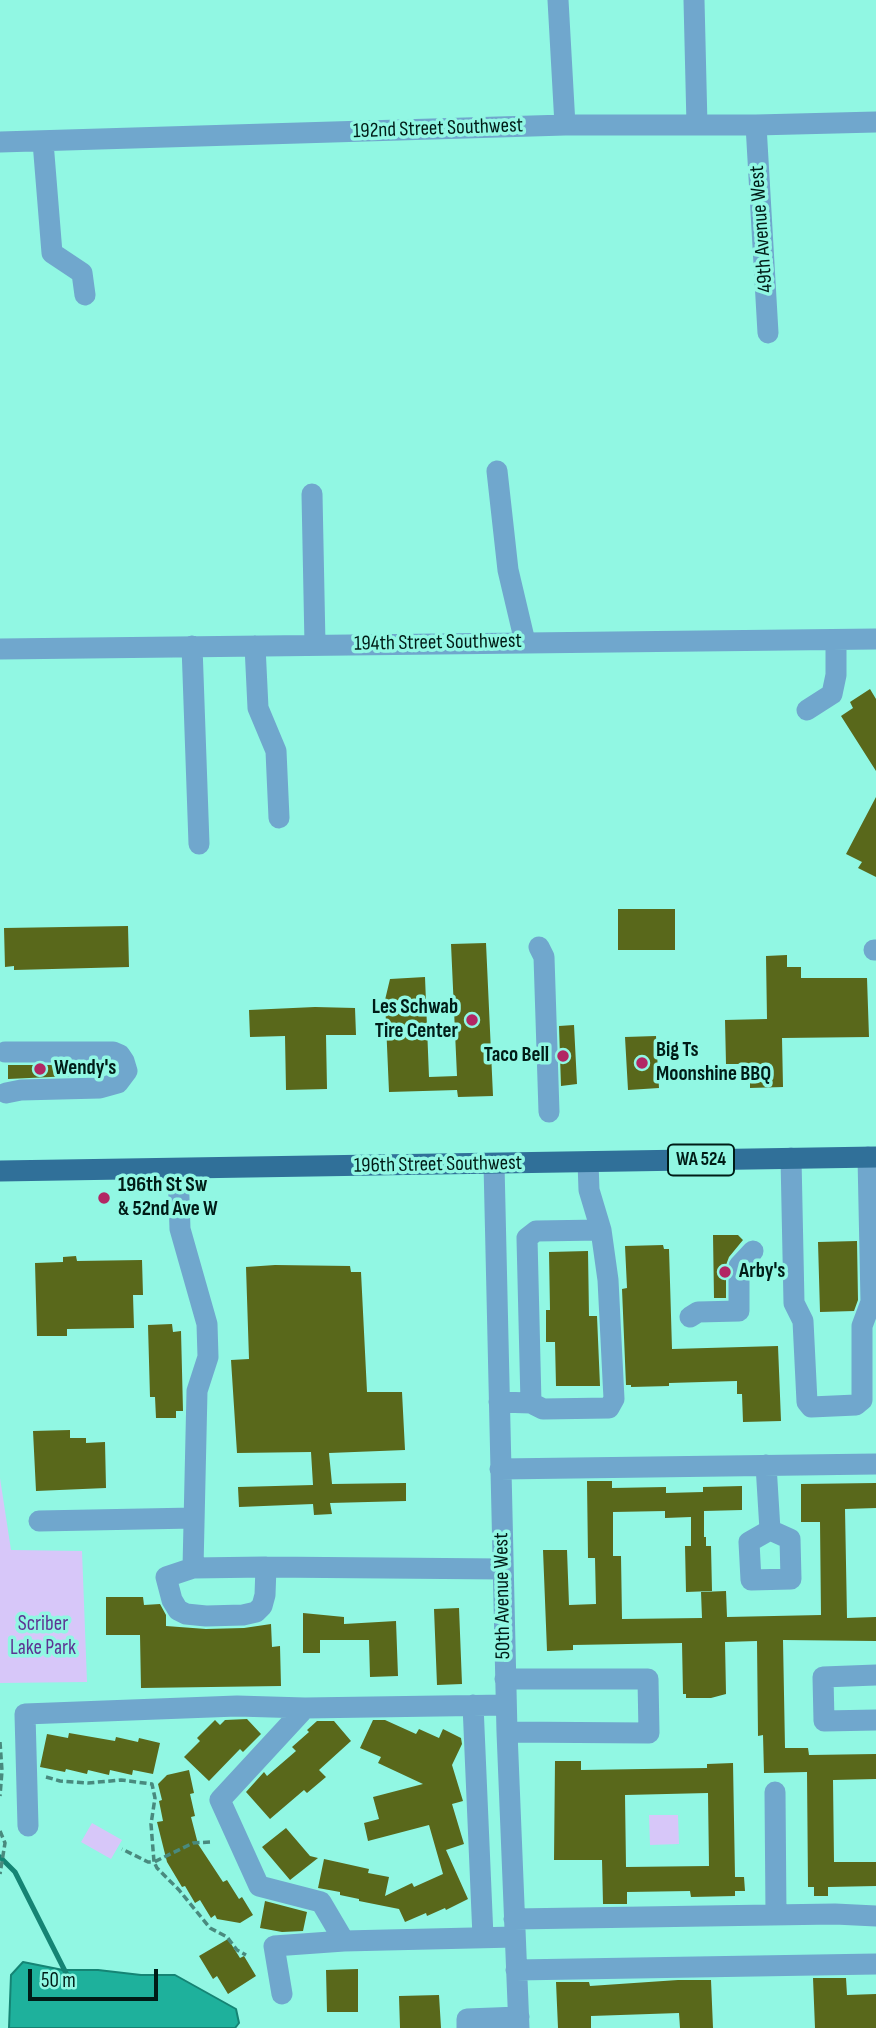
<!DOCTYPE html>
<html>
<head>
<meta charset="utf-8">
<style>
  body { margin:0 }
  #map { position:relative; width:876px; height:2028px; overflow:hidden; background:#91f7e3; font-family:"Sofia Sans Condensed",sans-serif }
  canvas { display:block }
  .scale { position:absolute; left:28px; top:1969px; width:130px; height:32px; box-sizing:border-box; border:4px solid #001c17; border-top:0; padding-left:9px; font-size:21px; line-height:24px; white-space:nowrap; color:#001c17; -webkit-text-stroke:5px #91f7e3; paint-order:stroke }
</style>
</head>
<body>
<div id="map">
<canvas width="876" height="2028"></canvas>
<div class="scale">50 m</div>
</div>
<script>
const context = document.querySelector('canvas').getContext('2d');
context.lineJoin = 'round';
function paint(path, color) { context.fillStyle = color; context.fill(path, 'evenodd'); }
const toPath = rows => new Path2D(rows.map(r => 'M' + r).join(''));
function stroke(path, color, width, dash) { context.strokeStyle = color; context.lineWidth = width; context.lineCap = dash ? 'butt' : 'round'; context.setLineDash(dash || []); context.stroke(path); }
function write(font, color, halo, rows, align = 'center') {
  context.font = font + ' "Sofia Sans Condensed",sans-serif'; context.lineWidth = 7; context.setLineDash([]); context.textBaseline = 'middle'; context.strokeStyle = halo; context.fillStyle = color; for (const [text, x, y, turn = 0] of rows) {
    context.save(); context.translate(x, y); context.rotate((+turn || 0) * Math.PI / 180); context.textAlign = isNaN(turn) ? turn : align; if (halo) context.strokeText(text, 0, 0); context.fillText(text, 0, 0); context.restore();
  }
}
paint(toPath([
  [0,1478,11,1550,82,1551,87,1682,0,1683],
  [649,1815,678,1815,679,1844,650,1845],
  [92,1823,122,1840,111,1859,81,1842]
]), '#d7c7f9');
const water = toPath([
  [23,1962,63,1970,98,1970,141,1975,175,1975,236,2009,239,2023,235,2028,9,2028,11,1975,23,1962]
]);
paint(water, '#1eb19c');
stroke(water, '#158474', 2);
stroke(toPath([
  [0,1857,15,1872,67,1975]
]), '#158474', 5);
paint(toPath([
  [870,689,876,699,876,771,841,716,853,708,850,702],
  [876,797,876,877,858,868,862,862,846,854],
  [618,909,675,909,675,950,618,950],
  [128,926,129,967,14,970,14,966,5,967,4,928],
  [486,943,493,1096,458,1097,457,1090,389,1092,385,1000,390,979,425,977,429,1077,457,1076,451,944],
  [787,955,787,967,801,967,801,978,867,978,869,1037,782,1038,783,1087,750,1088,750,1064,726,1064,725,1020,767,1019,766,956],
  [315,1007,355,1008,356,1035,326,1035,327,1089,286,1090,285,1036,250,1037,249,1010],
  [574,1025,577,1084,561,1086,559,1026],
  [656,1036,659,1088,628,1090,625,1037],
  [8,1065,71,1065,72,1076,8,1079],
  [713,1235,738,1235,743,1240,729,1257,726,1265,726,1298,714,1298],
  [857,1241,858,1300,854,1311,820,1312,818,1242],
  [663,1245,664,1249,669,1249,672,1349,778,1346,781,1421,743,1422,742,1394,737,1394,737,1381,669,1383,669,1386,631,1387,631,1385,626,1385,622,1289,627,1288,625,1246],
  [588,1251,589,1316,597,1316,600,1386,556,1386,555,1342,546,1342,546,1310,550,1310,549,1252],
  [76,1256,77,1261,142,1260,143,1295,133,1295,134,1328,67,1329,67,1336,37,1336,35,1263,63,1262,63,1257],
  [275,1265,350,1266,351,1272,361,1272,367,1392,402,1392,405,1450,329,1453,332,1484,406,1483,406,1501,330,1503,332,1514,314,1515,313,1504,239,1507,238,1487,313,1485,311,1452,237,1453,231,1360,249,1359,246,1267],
  [172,1324,173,1332,181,1331,183,1411,176,1411,176,1418,156,1418,155,1397,150,1397,148,1325],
  [70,1430,70,1438,86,1438,86,1443,105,1442,106,1488,36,1491,33,1431],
  [587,1481,612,1481,612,1488,666,1487,666,1493,703,1492,703,1487,742,1486,742,1510,704,1511,704,1537,706,1537,706,1546,711,1546,712,1591,686,1592,685,1546,691,1546,691,1517,665,1518,665,1511,613,1512,613,1556,621,1556,622,1619,702,1618,701,1592,726,1591,727,1617,821,1615,820,1522,801,1522,801,1484,876,1483,876,1508,845,1509,847,1618,876,1617,876,1641,783,1640,785,1748,808,1748,809,1755,876,1754,876,1779,833,1780,834,1862,876,1862,876,1886,828,1887,828,1896,814,1896,814,1887,808,1887,807,1772,764,1773,763,1735,758,1736,757,1641,725,1642,726,1694,711,1698,686,1698,686,1694,683,1694,682,1643,573,1645,573,1650,547,1651,543,1550,567,1550,569,1605,596,1604,595,1558,588,1558],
  [106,1597,143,1597,144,1605,160,1604,166,1615,166,1626,206,1629,244,1628,271,1624,272,1647,280,1646,281,1686,141,1688,140,1635,106,1635],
  [459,1608,462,1684,437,1685,434,1609],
  [303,1613,344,1617,344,1624,396,1621,398,1676,370,1677,369,1640,320,1640,320,1653,303,1653],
  [247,1719,261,1734,243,1752,240,1749,209,1781,184,1757,200,1741,197,1738,215,1720,220,1725,225,1720],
  [373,1720,385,1720,416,1734,419,1729,439,1738,443,1729,461,1738,462,1744,452,1765,463,1801,452,1804,464,1844,446,1850,468,1899,446,1910,445,1908,427,1916,426,1913,405,1922,399,1909,359,1901,359,1899,340,1895,340,1892,318,1888,324,1859,369,1869,368,1873,389,1877,385,1896,412,1883,414,1887,443,1874,429,1825,368,1841,364,1823,379,1819,373,1797,423,1784,378,1763,381,1757,360,1748],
  [317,1721,334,1721,351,1741,319,1770,326,1777,307,1793,304,1790,270,1819,246,1792,264,1772,267,1776,296,1751,292,1747,309,1732,307,1730],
  [69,1733,115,1741,116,1737,138,1742,139,1738,160,1743,153,1774,133,1770,132,1775,110,1770,109,1775,88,1770,87,1774,66,1769,65,1772,40,1767,47,1734,68,1738],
  [555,1761,581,1761,581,1770,707,1768,707,1764,733,1763,735,1877,744,1877,745,1891,735,1891,735,1896,691,1897,690,1891,627,1892,627,1904,603,1904,602,1860,554,1860],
  [708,1793,709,1866,626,1867,625,1795],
  [189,1770,194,1793,190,1794,195,1816,191,1817,198,1844,223,1882,227,1880,239,1899,242,1897,253,1915,240,1923,217,1919,215,1915,211,1918,200,1900,195,1903,185,1886,182,1887,167,1862,157,1822,163,1821,159,1801,162,1800,158,1784,167,1775],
  [286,1828,310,1856,318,1858,290,1880,262,1847],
  [265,1901,307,1912,303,1931,282,1932,260,1928],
  [228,1939,240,1958,244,1956,256,1976,228,1994,217,1976,213,1979,199,1956],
  [358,1969,358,2012,327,2012,326,1970],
  [813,1978,846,1978,847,1995,876,1994,876,2028,815,2028],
  [678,1980,711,1980,713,2028,680,2028,679,2013,591,2016,591,2028,558,2028,556,1982,589,1982,590,1986],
  [439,1995,441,2028,400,2028,399,1996]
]), '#59681b');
stroke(toPath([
  [0,1742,2,1771,0,1796],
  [46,1777,60,1781,88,1783,121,1780,152,1784,155,1798,151,1824,154,1862,148,1862,122,1849],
  [0,1831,5,1843,0,1874],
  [210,1842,193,1843,154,1862,157,1868,179,1890,210,1928,227,1937,237,1950,246,1955]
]), '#498a7e', 3.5, [7, 3.5]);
stroke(toPath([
  [558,0,565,125],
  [694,0,697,125],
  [756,125,768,333],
  [0,142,565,125,756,125,876,122],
  [43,142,52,253,82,273,85,295],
  [497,471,508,570,525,642],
  [312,494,315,645],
  [192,646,199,844],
  [255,646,258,708,276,751,279,818],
  [0,649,876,639],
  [807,710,832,694,836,675,836,640],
  [539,947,544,957,549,1112],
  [874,950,876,950],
  [5,1052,113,1052,120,1055,124,1061,127,1071,118,1083,100,1088,21,1090,6,1093],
  [791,1158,794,1303,803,1321,807,1402,811,1407,856,1405,862,1400,862,1326,871,1302,868,1157],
  [494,1164,507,1732,519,2028],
  [178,1169,180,1229,207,1324,208,1357,197,1391,193,1568],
  [690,1317,698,1312,739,1311,739,1266,753,1251],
  [499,1402,531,1403,543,1409,609,1408,614,1399,608,1280,601,1230,589,1190,588,1162],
  [531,1403,527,1238,536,1231,601,1230],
  [766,1465,770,1530,790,1539,791,1579,751,1580,749,1542,770,1530],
  [500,1469,876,1464],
  [39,1521,194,1518],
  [266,1567,265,1595,262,1606,256,1612,243,1615,206,1616,186,1614,178,1610,172,1600,166,1577,193,1568,266,1567,503,1569],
  [876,1675,823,1677,824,1721,876,1720],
  [505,1679,648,1679,649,1733,507,1732],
  [473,1705,483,1937],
  [305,1708,220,1800,259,1886,321,1902,344,1941,515,1937],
  [775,1792,776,1915],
  [28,1826,25,1714,237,1706,305,1708,506,1705],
  [514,1919,835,1914,876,1916],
  [516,1970,876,1964],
  [282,1994,274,1946,344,1941],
  [467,2028,467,2019,519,2017]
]), '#70a7cd', 21);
stroke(toPath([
  [0,1171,876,1157]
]), '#307099', 21);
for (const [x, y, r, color] of [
  [472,1020,7,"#b22764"],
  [563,1056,7,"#b22764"],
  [642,1063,7,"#b22764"],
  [40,1069,7,"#b22764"],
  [104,1198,7,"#b22764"],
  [725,1272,7,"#b22764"]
]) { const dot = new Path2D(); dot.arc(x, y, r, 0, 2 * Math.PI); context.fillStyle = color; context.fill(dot); stroke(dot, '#91f7e3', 2.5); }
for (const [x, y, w] of [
  [701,1160,66]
]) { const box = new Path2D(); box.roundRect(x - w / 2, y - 15.5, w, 31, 5); context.fillStyle = '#91f7e3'; context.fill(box); stroke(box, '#001c17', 2); }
write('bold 19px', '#001c17', null, [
  ["WA 524",701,1160]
]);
write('21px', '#001c17', '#91f7e3', [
  ["192nd Street Southwest",438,129,-2],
  ["49th Avenue West",762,229,-94],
  ["194th Street Southwest",438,643,-1],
  ["196th Street Southwest",438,1165,-1],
  ["50th Avenue West",503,1596,-91]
]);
write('bold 21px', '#001c17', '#91f7e3', [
  ["Les Schwab",458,1008,"right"],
  ["Tire Center",458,1032,"right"],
  ["Big Ts",656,1051],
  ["Moonshine BBQ",656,1075],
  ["Taco Bell",549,1056,"right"],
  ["Wendy's",54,1069],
  ["196th St Sw",118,1186],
  ["& 52nd Ave W",118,1210],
  ["Arby's",739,1272]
], 'left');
write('21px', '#5d3493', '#91f7e3', [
  ["Scriber",43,1625],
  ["Lake Park",43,1649]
]);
</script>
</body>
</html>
